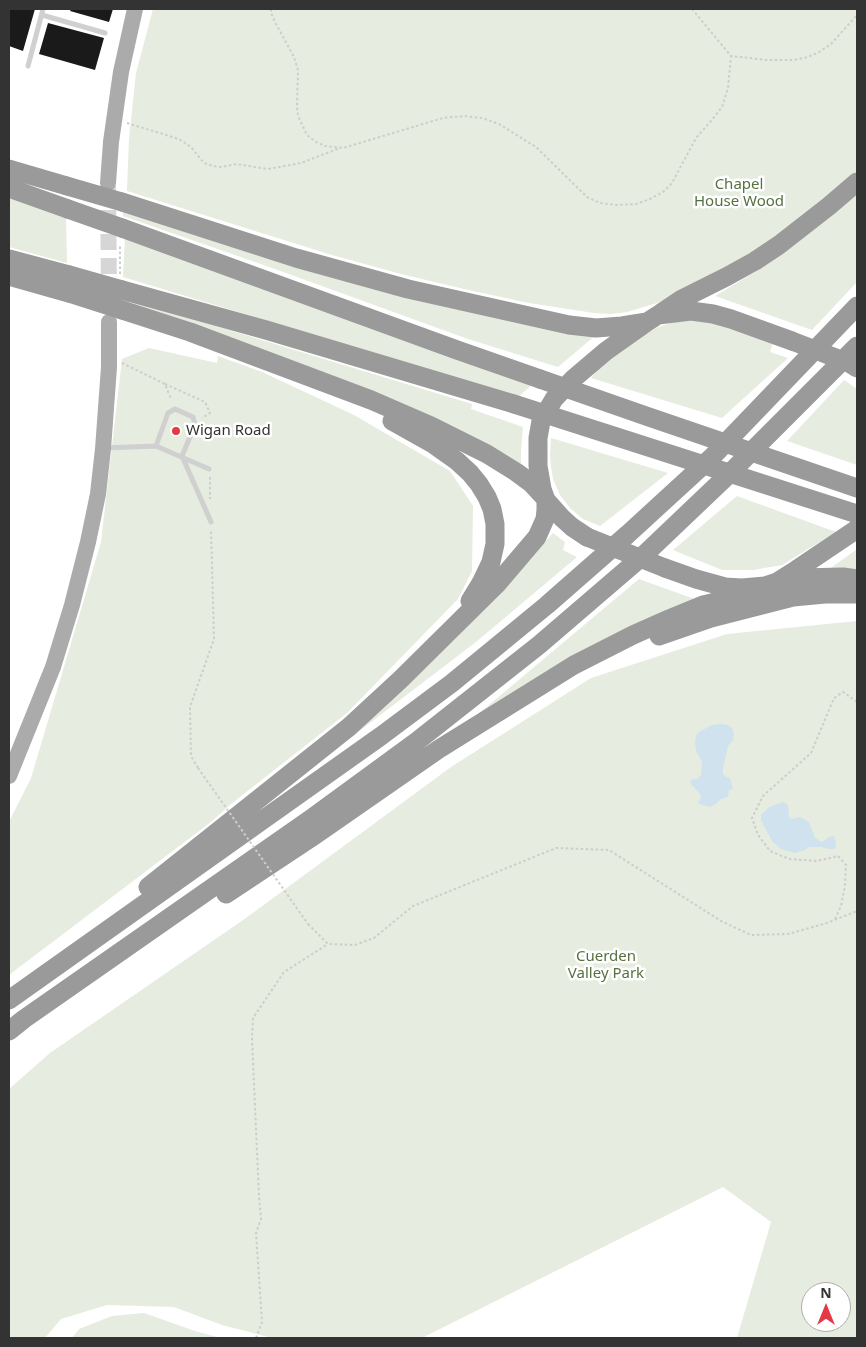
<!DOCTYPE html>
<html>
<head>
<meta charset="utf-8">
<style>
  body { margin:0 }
  #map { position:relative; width:866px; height:1347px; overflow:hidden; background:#fff; font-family:"Noto Sans",sans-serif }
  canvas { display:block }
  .frame { position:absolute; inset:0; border:10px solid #333; pointer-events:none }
  .north { position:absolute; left:801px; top:1282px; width:50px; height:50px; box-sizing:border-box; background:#fff; border:1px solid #adadad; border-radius:50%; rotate:0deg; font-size:14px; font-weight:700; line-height:20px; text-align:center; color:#333 }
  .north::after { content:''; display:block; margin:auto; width:18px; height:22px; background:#e63946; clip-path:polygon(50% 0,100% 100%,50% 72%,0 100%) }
</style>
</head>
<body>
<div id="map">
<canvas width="866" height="1347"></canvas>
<div class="frame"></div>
<div class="north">N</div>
</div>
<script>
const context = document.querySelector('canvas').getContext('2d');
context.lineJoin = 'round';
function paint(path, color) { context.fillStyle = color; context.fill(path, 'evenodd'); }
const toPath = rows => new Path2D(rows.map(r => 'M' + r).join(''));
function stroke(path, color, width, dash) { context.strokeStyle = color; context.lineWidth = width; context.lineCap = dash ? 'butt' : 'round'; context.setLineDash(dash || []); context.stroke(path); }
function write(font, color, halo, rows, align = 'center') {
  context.font = font + ' "Noto Sans",sans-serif'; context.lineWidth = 5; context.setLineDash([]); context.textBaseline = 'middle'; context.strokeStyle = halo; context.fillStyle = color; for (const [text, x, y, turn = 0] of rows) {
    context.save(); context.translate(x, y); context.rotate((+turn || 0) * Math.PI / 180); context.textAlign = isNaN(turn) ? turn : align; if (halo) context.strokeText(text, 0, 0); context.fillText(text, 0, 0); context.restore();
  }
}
paint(toPath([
  [153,9,857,9,857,171,836,190,762,247,708,280,657,303,627,312,611,314,594,313,529,303,464,289,401,274,332,255,127,191,129,139,136,73],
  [857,193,857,282,812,330,715,296,768,264],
  [9,196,66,217,67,263,9,247],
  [123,208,596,335,558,367,468,339,275,269,123,216],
  [125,238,533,384,518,397,123,277],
  [124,298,472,404,471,409,523,427,521,450,521,468,124,303],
  [694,320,718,323,773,343,770,352,788,358,722,418,591,378,598,369,635,340,656,328,676,321],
  [149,348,217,363,218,356,262,372,354,415,450,471,473,506,472,571,458,599,347,713,231,804,211,822,9,975,9,822,31,778,101,542,122,359],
  [844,380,857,389,857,465,787,441],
  [551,438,668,473,600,526,583,519,570,508,560,495,553,479,551,467,550,455],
  [737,496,836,532,782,565,753,570,722,570,673,550],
  [553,533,565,542,563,550,577,557,476,642,311,768,517,573],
  [857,549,857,572,828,570],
  [639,579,697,600,465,725],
  [857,621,857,1338,737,1338,771,1222,723,1187,422,1338,272,1338,222,1325,174,1307,107,1305,61,1319,45,1338,9,1338,9,1089,50,1053,246,918,451,767,591,678,727,634],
  [811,1292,841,1292,841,1322,811,1322],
  [144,1313,195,1331,221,1338,72,1338,79,1329,112,1316]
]), '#e6ecdf');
paint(toPath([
  [721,724,728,725,732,728,734,734,733,740,728,746,723,769,723,774,726,777,730,778,733,789,729,790,728,797,721,799,717,803,710,807,703,805,698,803,701,798,700,794,691,784,690,780,697,779,701,775,702,762,696,751,695,743,696,736,699,732,712,725],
  [783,802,788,805,789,817,792,819,800,817,809,822,815,838,822,842,829,837,834,836,836,843,835,849,829,849,821,847,808,847,805,850,795,853,781,849,772,841,761,820,761,815,769,807]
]), '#cfe2ee');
paint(toPath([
  [9,9,35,9,23,51,9,46],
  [71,9,113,9,109,22,70,11],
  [48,23,104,38,95,70,39,54]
]), '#1a1a1a');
stroke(toPath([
  [108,186,109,297]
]), '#d6d6d6', 16, [16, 8]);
stroke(toPath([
  [271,9,271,13,276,24,294,57,298,70,297,107,298,116,307,135,316,142,325,146,343,148,443,118,464,116,482,118,499,124,536,147,587,197,600,203,617,205,636,204,650,199,663,192,672,183,696,138,711,121,722,107,728,88,731,56],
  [692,9,731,56,767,60,794,60,808,57,819,52,831,44,857,15],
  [127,123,179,139,191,147,204,163,213,166,222,167,236,164,268,169,301,163,340,148],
  [120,274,120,244],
  [122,363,165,384,171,399],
  [165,384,205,402,210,413,202,418],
  [210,477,210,499],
  [198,768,191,756,190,707,214,639,211,529],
  [835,919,841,906,845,886,846,865,838,856,817,861,789,859,770,851,758,835,752,818,763,796,811,753,834,698,843,692,857,702],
  [308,924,328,944,355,945,374,938,413,906,556,848,609,850,721,921,751,935,788,934,827,923,857,911],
  [256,1338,262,1322,256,1233,261,1219,259,1196,252,1039,253,1018,284,972,328,944]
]), '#cdcdcd', 2, [2.5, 2.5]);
stroke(toPath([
  [42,15,105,33],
  [28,66,43,9],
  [156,446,168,413,175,409,193,417,195,425,182,456,211,522],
  [105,448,156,446,209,469]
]), '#d0d0d0', 5);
stroke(toPath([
  [108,183,111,142,121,72,135,9],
  [9,776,53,667,72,605,88,542,98,494,103,449,109,367,109,322]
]), '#ababab', 16);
stroke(toPath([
  [9,169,67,186],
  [9,188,68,209],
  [122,202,296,258,408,289,569,325,596,328,622,326,647,322],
  [122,228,457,350,540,379],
  [9,259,69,275],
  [9,276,69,293],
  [122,290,266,330,514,404],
  [122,310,190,332,371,400,431,426,487,454,516,472,531,483,544,497],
  [661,313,682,299,726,277,755,261,779,245,829,206,857,182],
  [392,421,433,444,457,461,470,473,479,484,487,497,492,509,495,524,495,544,491,562,481,583,470,601],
  [587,537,572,527,562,518,546,500,542,489,538,466,538,438,541,421,554,399,573,379,606,351,647,322,658,315,691,311,713,314,731,319,792,341],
  [665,568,696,579,725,587,742,588,765,586,777,582,796,570,857,529],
  [784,581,799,578,843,577,857,579],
  [659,636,711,618,793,597,825,594,857,594],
  [148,887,349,727,401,679,497,584,537,537,545,519,546,510,546,500],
  [226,894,315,835,439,749,574,665,633,635,669,619,703,605,737,597,765,586],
  [9,1000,381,736,452,683,502,642,547,605,628,534,712,457,857,306],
  [9,1031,24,1019,312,818,416,742,539,645,645,554,728,475,857,346]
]), '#9a9a9a', 19);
stroke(toPath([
  [198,768,308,924]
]), '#cdcdcd', 2, [2.5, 2.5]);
stroke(toPath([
  [67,186,122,202],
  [68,209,122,228],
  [69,275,122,290],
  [69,293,122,310],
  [792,341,849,363,857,368],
  [540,379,646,416,857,488],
  [514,404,857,514],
  [587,537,665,568]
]), '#9a9a9a', 19);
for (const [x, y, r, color] of [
  [176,431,5,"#e63946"]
]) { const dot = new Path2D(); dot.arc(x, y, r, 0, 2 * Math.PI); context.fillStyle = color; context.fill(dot); stroke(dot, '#fff', 2); }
write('15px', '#56703f', '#fff', [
  ["Chapel",739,185],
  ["House Wood",739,202],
  ["Cuerden",606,957],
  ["Valley Park",606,974]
]);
write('15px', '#333', '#fff', [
  ["Wigan Road",186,431]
], 'left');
</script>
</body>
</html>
